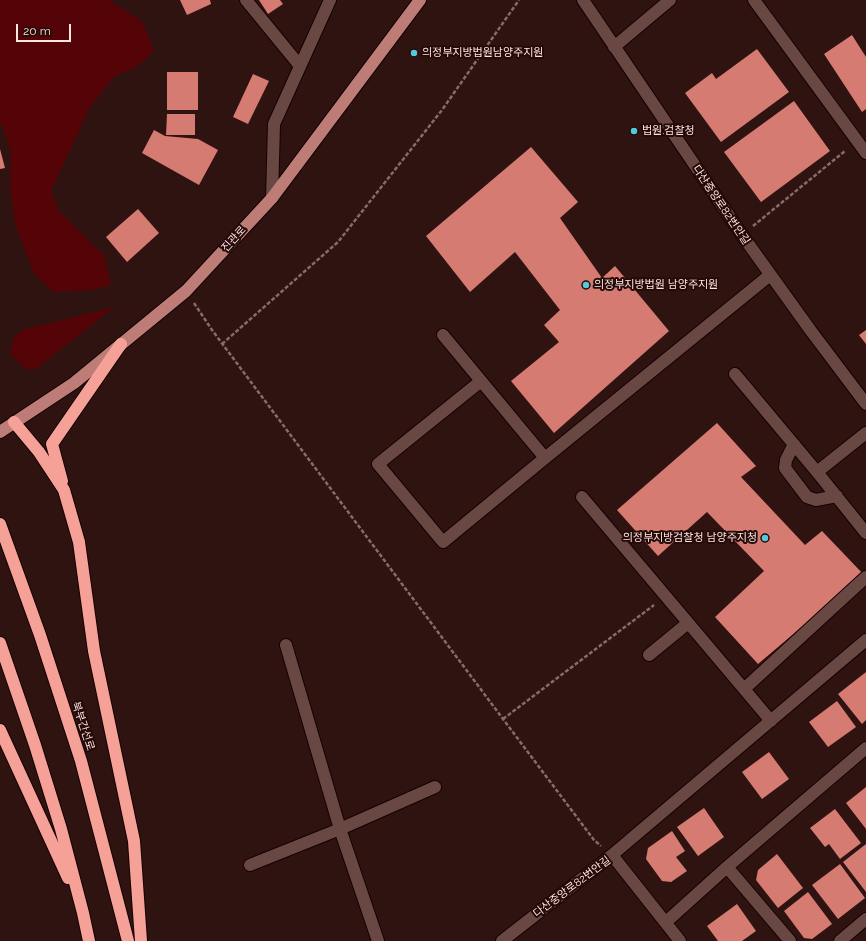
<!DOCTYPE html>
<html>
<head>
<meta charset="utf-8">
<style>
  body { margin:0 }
  #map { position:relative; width:866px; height:941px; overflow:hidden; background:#2f1311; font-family:Raleway,sans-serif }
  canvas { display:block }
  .scale { position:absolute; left:16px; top:24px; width:55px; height:18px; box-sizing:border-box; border:2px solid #fae6e3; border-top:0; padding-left:5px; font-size:12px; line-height:14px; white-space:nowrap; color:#fae6e3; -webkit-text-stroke:3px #250a08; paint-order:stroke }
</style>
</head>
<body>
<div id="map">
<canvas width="866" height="941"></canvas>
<div class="scale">20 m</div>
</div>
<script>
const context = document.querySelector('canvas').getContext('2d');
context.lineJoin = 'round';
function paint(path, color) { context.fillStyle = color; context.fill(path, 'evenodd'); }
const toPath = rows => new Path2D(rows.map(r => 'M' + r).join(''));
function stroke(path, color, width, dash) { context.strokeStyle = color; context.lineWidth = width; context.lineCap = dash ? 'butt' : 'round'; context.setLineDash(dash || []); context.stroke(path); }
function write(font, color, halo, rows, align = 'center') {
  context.font = font + ' Raleway,"Noto Sans KR",sans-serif'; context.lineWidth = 4; context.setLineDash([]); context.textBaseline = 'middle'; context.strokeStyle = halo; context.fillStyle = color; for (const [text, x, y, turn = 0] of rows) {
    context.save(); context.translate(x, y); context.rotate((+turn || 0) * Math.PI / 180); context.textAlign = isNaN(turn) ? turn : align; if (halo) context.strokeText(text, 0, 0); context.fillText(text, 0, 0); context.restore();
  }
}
paint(toPath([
  [0,0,109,0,142,21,154,51,138,66,114,77,90,107,51,191,59,211,104,255,111,285,92,290,53,292,34,274,15,224,10,184,11,152,2,125,0,124],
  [114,307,36,369,25,369,10,353,14,337,22,330]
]), '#540306');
paint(toPath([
  [180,0,210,0,211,4,187,15],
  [259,0,280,0,283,4,268,14],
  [852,35,866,57,866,109,862,112,824,54],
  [757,49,789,92,721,142,685,93,712,73,716,79],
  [167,72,198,72,198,110,167,110],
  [253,74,269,81,248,124,233,117],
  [794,101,830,151,761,202,724,152],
  [167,114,195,114,195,135,166,135],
  [154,130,165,136,198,139,218,150,199,185,142,153],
  [531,147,578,202,560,218,602,278,615,266,669,331,554,433,511,381,559,342,544,325,560,310,515,252,470,292,426,236],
  [0,149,5,168,0,169],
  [138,209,159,233,127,262,106,237],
  [866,330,866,344,859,335],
  [717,423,756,466,741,477,805,545,822,531,865,576,810,620,758,664,715,617,764,571,707,512,658,556,617,510],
  [866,672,866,720,862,724,838,694],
  [837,701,856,727,828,747,809,722],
  [769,752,789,779,762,799,742,772],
  [866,787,866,829,846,803],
  [704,808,724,837,698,856,677,827],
  [835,809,861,843,840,859,829,844,825,847,810,828],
  [672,831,685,851,676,857,687,871,671,882,662,881,646,859,648,848],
  [866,844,866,892,843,862],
  [777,854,803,888,778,908,756,880,758,870],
  [840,864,865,898,838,919,812,885],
  [808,892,832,924,812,939,804,938,784,911],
  [737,904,756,931,742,941,718,941,707,926]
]), '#d67b72');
const minor = toPath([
  [246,0,300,66],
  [583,0,742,235,811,331,866,404],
  [754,0,866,153],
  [614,47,670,0],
  [272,198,274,124,330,0],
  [443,335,545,458,770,275],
  [735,374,817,472,866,533],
  [481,381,378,464,443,542,545,458],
  [794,444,786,460,785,468,807,497,816,500,837,496],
  [817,472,866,433],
  [582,497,771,721],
  [286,645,340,829,378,941],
  [649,655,688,623],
  [744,689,866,577],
  [612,855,680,941],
  [250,865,340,829,435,787],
  [727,867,790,941],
  [666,922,727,867,866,748],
  [502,941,612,855,866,640],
  [840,941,866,919]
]);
const major = toPath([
  [0,432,74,383,186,291,272,198,420,0]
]);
const highway = toPath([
  [14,422,39,452,64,490,79,542,94,651,134,841,141,941],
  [62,481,52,444,121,344],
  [0,524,40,635,81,761,128,941],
  [0,643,35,745,61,829,83,913,89,941],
  [0,730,68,878]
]);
stroke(minor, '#150101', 14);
stroke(major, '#150101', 14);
stroke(highway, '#150101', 14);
stroke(toPath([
  [753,226,845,151],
  [194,303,212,330,503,719,594,840,601,846],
  [222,344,338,242,442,110,519,0],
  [503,719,654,605]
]), '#856c6a', 2.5, [4, 2]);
stroke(minor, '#694844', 12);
stroke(major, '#bd7d76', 12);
stroke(highway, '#f5a197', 12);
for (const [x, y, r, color] of [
  [414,53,4,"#53cadc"],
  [634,131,4,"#53cadc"],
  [586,285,4,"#53cadc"],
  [765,538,4,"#53cadc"]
]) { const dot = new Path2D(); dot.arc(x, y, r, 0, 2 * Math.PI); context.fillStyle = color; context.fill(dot); stroke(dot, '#250a08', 1.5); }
write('11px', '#fae6e3', '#250a08', [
  ["의정부지방법원남양주지원",422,53],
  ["법원.검찰청",642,131],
  ["의정부지방법원 남양주지원",594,285],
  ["의정부지방검찰청 남양주지청",757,538,"right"]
], 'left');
write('11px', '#fae6e3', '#250a08', [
  ["다산중앙로82번안길",721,205,56],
  ["진관로",234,239,-48],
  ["북부간선로",83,726,72],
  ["다산중앙로82번안길",572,887,-37]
]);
</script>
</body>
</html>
